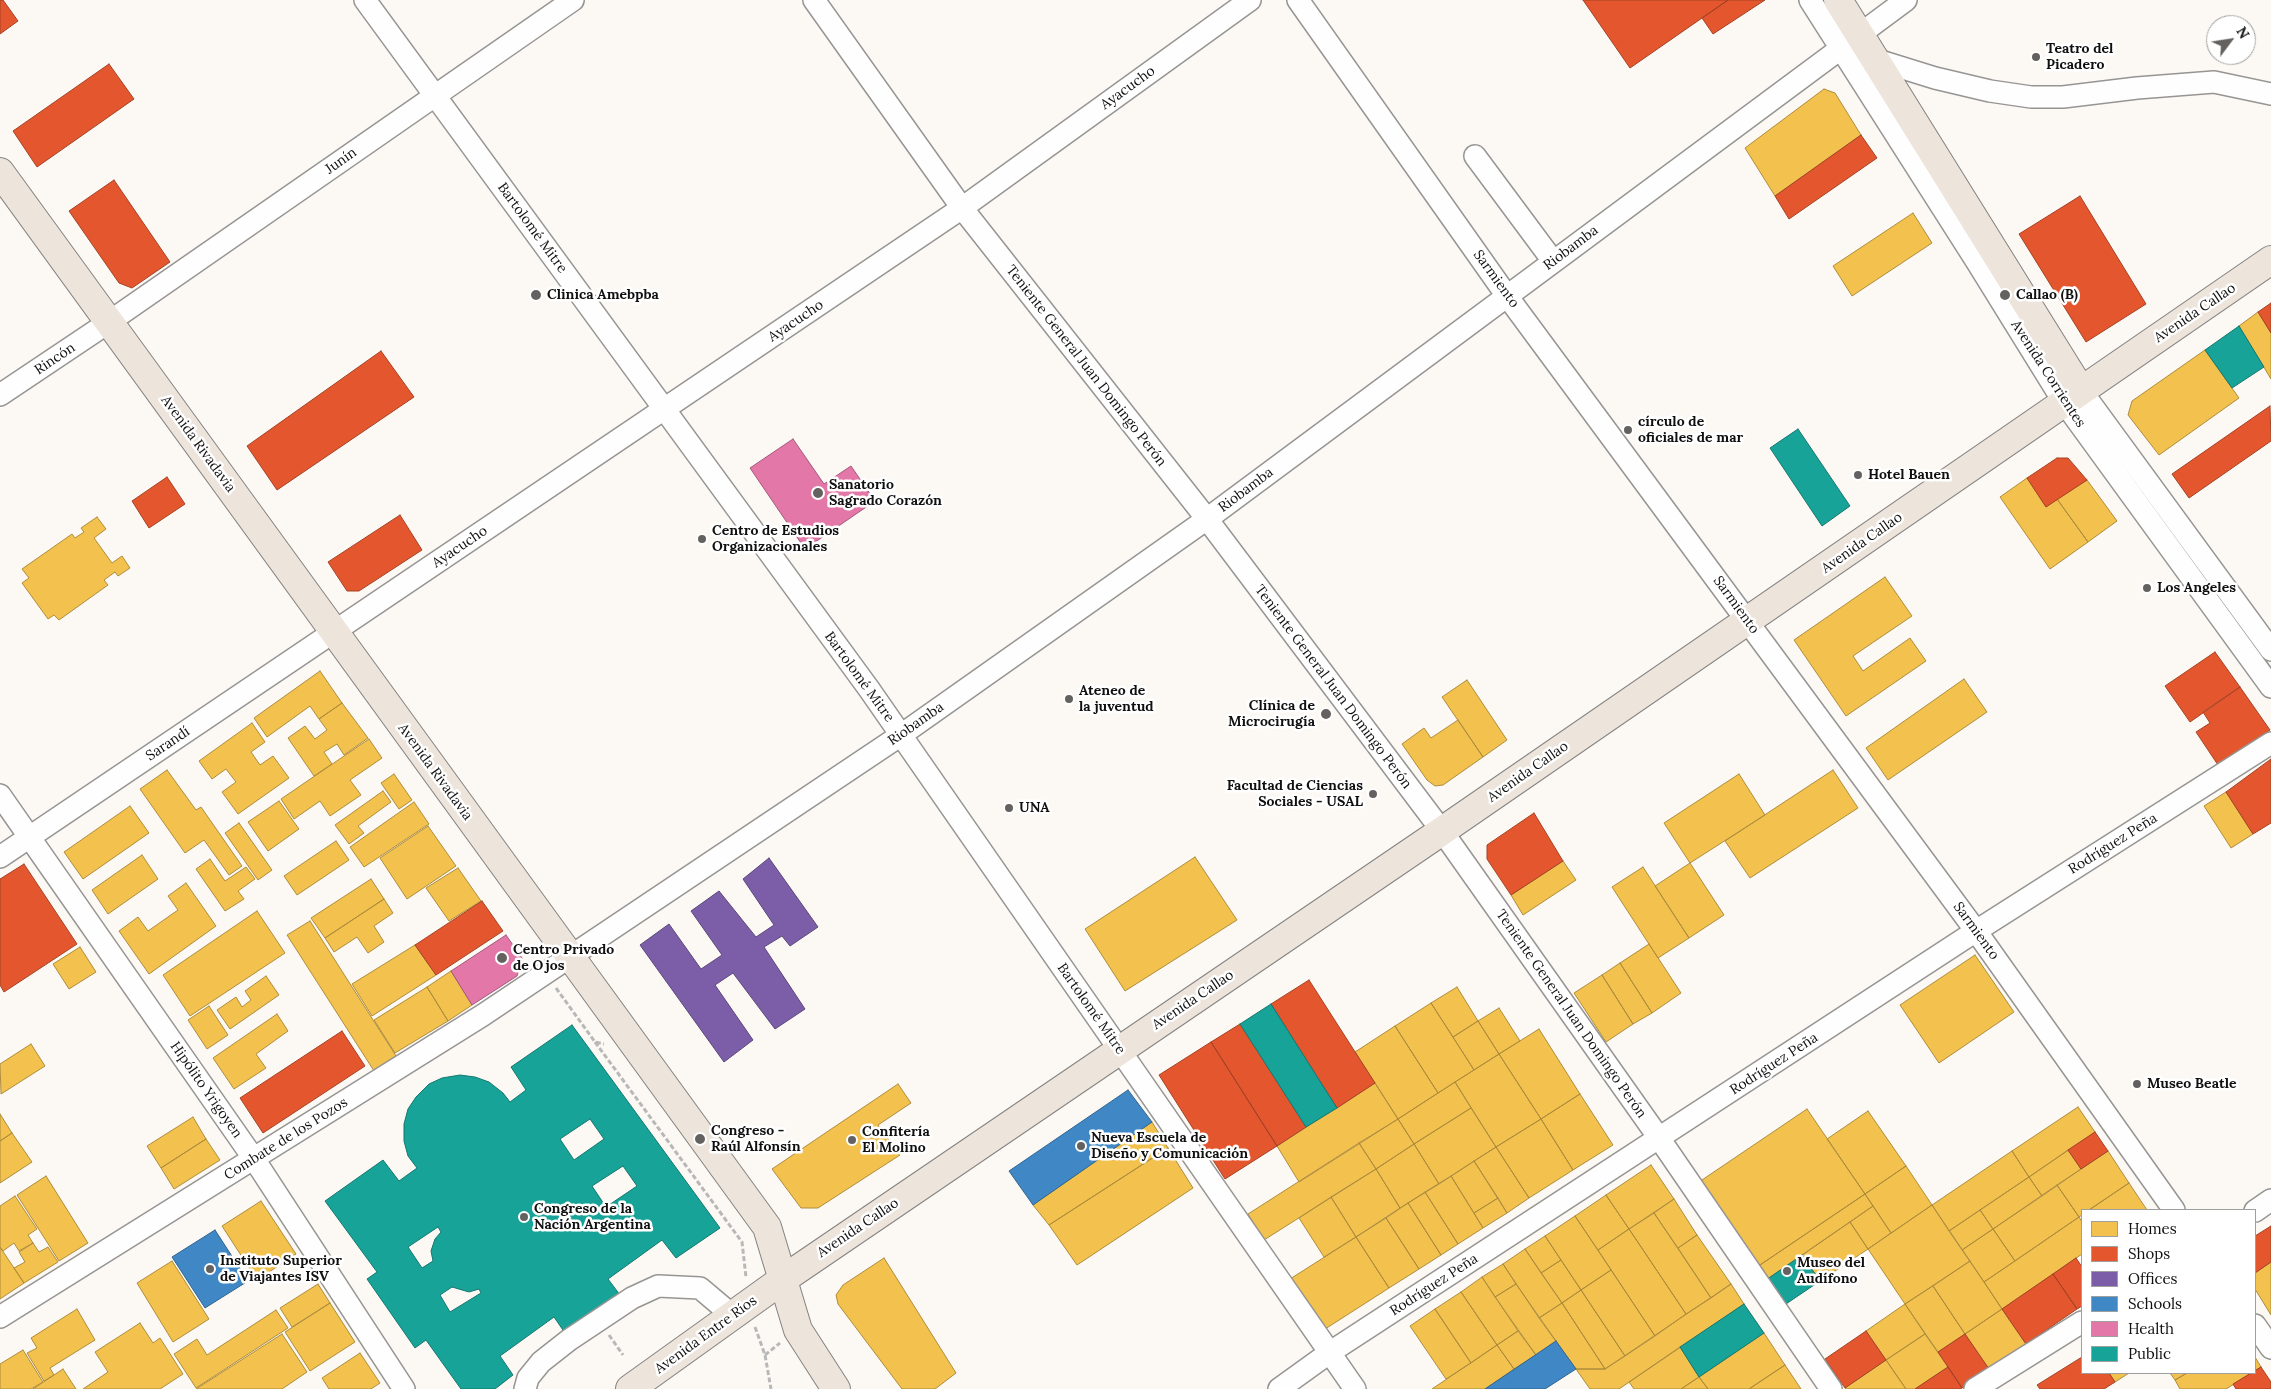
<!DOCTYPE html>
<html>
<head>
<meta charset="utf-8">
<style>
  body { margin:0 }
  #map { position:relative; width:2271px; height:1389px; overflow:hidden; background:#fcf9f5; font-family:Lora,serif }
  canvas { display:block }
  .legend { position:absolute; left:2081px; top:1209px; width:175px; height:165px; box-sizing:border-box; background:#fff; border:1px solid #9f9f9f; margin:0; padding:6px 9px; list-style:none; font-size:15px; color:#101010 }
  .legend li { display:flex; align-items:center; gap:10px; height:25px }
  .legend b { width:25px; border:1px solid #9f9f9f }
  .north { position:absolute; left:2206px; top:15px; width:50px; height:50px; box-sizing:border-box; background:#fff; border:1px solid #9f9f9f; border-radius:50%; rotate:59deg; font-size:14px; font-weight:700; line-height:20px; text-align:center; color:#101010 }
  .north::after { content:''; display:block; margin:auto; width:18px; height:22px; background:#636260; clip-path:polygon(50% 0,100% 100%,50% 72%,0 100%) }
</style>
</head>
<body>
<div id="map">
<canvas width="2271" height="1389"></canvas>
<ul class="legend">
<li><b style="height:14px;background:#f2c14e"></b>Homes</li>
<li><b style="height:14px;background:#e4572e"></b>Shops</li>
<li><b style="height:14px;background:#7b5ea7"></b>Offices</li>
<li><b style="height:14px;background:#3f88c5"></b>Schools</li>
<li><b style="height:14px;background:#e377a8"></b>Health</li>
<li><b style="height:14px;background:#17a398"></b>Public</li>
</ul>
<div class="north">N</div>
</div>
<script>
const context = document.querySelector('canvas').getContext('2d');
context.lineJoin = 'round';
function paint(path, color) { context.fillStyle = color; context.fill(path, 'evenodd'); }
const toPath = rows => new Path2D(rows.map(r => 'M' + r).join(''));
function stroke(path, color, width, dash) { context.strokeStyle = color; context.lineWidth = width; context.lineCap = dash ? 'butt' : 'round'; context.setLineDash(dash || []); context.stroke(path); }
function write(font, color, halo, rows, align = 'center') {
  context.font = font + ' Lora,serif'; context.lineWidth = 5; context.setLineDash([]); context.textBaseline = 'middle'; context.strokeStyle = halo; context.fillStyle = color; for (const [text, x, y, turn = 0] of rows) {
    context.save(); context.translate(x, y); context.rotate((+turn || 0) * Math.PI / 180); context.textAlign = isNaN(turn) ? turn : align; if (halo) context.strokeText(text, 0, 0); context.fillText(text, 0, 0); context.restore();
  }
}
const homes = toPath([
  [1824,89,1835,93,1861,135,1775,196,1745,148,1824,89],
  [1913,213,1932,243,1852,296,1833,266,1913,213],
  [2258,312,2271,333,2271,379,2239,326,2258,312],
  [2205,350,2239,398,2159,455,2128,415,2132,401,2205,350],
  [2027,478,2046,507,2057,499,2088,542,2050,569,2000,497,2027,478],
  [2087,480,2117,521,2088,542,2057,499,2087,480],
  [97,517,106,529,94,538,112,563,122,556,130,568,118,576,115,572,104,580,108,585,59,620,54,615,48,619,22,583,29,578,22,569,72,534,75,538,84,532,81,528,97,517],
  [1885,577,1912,616,1853,656,1863,671,1910,638,1926,661,1846,716,1794,640,1885,577],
  [320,671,342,703,319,719,310,706,267,737,254,718,320,671],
  [1964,679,1987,712,1888,780,1866,748,1964,679],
  [1467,680,1507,740,1483,757,1442,697,1467,680],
  [342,703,368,738,344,755,337,744,324,752,332,764,314,776,288,738,305,726,315,739,327,730,319,719,342,703],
  [1458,720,1483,757,1443,785,1435,786,1427,780,1402,744,1424,728,1431,738,1458,720],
  [252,723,265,742,251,752,260,765,273,756,289,778,238,814,222,792,236,782,226,769,212,779,199,761,252,723],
  [369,739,382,758,350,780,361,795,330,816,320,801,294,819,281,799,369,739],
  [167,770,196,810,201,807,242,866,229,875,204,840,185,853,140,789,167,770],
  [1833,770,1858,808,1750,878,1725,841,1833,770],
  [394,774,412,800,399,809,381,783,394,774],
  [1739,774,1765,815,1690,863,1664,823,1739,774],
  [383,791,391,802,358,826,364,833,349,844,335,825,383,791],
  [2226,792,2253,834,2231,848,2204,806,2226,792],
  [279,801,299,829,268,851,248,822,279,801],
  [414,802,429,824,364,867,350,847,414,802],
  [130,806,149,833,83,879,64,852,130,806],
  [239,823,272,870,258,880,225,833,239,823],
  [428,826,456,866,407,899,380,858,428,826],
  [336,841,349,860,297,895,284,876,336,841],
  [142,855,158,879,108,914,92,890,142,855],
  [1195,857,1237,920,1125,991,1085,929,1195,857],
  [210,859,225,881,246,867,255,879,238,891,244,899,225,911,196,869,210,859],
  [1563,861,1576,880,1523,915,1511,895,1563,861],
  [1690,863,1724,915,1689,938,1655,886,1690,863],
  [1643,867,1689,938,1658,958,1612,887,1643,867],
  [458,868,481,901,449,921,426,888,458,868],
  [371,879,384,899,325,938,311,918,371,879],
  [186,883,216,926,149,974,119,931,138,917,148,931,178,910,168,896,186,883],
  [384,899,393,913,374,926,384,942,368,953,357,937,334,952,325,938,384,899],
  [257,911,285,953,190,1016,163,975,257,911],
  [310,921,398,1059,376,1074,287,935,310,921],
  [1649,944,1681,993,1652,1013,1620,963,1649,944],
  [415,945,436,975,372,1016,352,984,415,945],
  [80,947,96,972,69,989,53,964,80,947],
  [1975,955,2014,1012,1939,1063,1900,1005,1975,955],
  [1620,963,1652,1013,1633,1024,1602,975,1620,963],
  [451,971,472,1005,448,1021,427,987,451,971],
  [1602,975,1633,1024,1606,1042,1574,993,1602,975],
  [266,976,279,995,230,1029,217,1010,236,997,242,1007,251,1000,245,991,266,976],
  [427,987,448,1021,395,1053,374,1020,427,987],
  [1457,987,1478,1021,1453,1037,1431,1003,1457,987],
  [1431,1003,1474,1070,1438,1093,1395,1026,1431,1003],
  [209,1006,228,1035,207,1049,188,1020,209,1006],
  [1499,1008,1520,1041,1499,1054,1478,1021,1499,1008],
  [277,1014,288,1031,256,1054,266,1068,234,1089,213,1058,277,1014],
  [1478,1021,1499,1054,1474,1070,1453,1037,1478,1021],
  [1395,1026,1438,1093,1398,1119,1355,1052,1395,1026],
  [1539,1029,1580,1094,1541,1119,1499,1054,1539,1029],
  [31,1044,45,1066,1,1094,0,1064,31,1044],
  [1499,1054,1541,1119,1496,1147,1455,1082,1499,1054],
  [1455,1082,1471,1108,1414,1144,1398,1119,1455,1082],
  [1375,1083,1398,1119,1299,1182,1277,1146,1375,1083],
  [898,1084,911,1103,878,1125,900,1155,818,1208,801,1208,772,1169,898,1084],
  [1580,1094,1613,1145,1573,1170,1541,1119,1580,1094],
  [2078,1107,2095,1132,2029,1177,2012,1151,2078,1107],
  [1471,1108,1496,1147,1439,1184,1414,1144,1471,1108],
  [1807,1109,1865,1194,1757,1267,1699,1182,1807,1109],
  [1868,1111,1906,1166,1865,1194,1827,1139,1868,1111],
  [0,1114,12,1133,0,1141,0,1114],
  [193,1117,206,1139,161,1168,147,1146,193,1117],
  [1398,1119,1414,1144,1376,1169,1359,1143,1398,1119],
  [1541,1119,1573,1170,1529,1198,1496,1147,1541,1119],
  [1152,1122,1168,1148,1049,1225,1033,1205,1152,1122],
  [12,1133,32,1162,0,1183,0,1141,12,1133],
  [206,1139,220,1160,174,1189,161,1168,206,1139],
  [1359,1143,1376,1169,1264,1240,1248,1214,1359,1143],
  [1414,1144,1439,1184,1400,1208,1376,1169,1414,1144],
  [1496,1147,1529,1198,1507,1213,1474,1161,1496,1147],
  [1168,1148,1193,1188,1077,1265,1049,1225,1168,1148],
  [2068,1150,2081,1169,2042,1196,2029,1177,2068,1150],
  [2012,1151,2029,1177,1949,1231,1932,1205,2012,1151],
  [2108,1151,2129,1183,2089,1210,2082,1210,2082,1215,2079,1217,2057,1185,2108,1151],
  [1474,1161,1498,1198,1474,1213,1451,1176,1474,1161],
  [1651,1165,1674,1199,1629,1229,1606,1195,1651,1165],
  [1906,1166,1932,1205,1891,1233,1865,1194,1906,1166],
  [1376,1169,1400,1208,1356,1237,1331,1197,1376,1169],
  [46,1176,88,1243,59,1261,17,1195,46,1176],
  [1451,1176,1483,1228,1458,1244,1425,1192,1451,1176],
  [2029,1177,2042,1196,1993,1229,1980,1210,2029,1177],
  [2129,1183,2147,1210,2089,1210,2129,1183],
  [2057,1185,2079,1217,2015,1261,1993,1229,2057,1185],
  [1425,1192,1458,1244,1441,1255,1408,1203,1425,1192],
  [1865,1194,1873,1206,1766,1280,1757,1267,1865,1194],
  [1606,1195,1629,1229,1598,1250,1575,1216,1606,1195],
  [15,1196,37,1229,28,1235,33,1243,19,1251,14,1243,3,1251,0,1247,0,1206,15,1196],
  [1331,1197,1356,1237,1324,1257,1299,1218,1331,1197],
  [1498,1198,1507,1213,1483,1228,1474,1213,1498,1198],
  [1674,1199,1697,1235,1678,1248,1654,1213,1674,1199],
  [261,1201,296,1254,257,1280,222,1226,261,1201],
  [1408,1203,1441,1255,1419,1269,1386,1218,1408,1203],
  [1932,1205,1970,1261,1905,1304,1868,1249,1932,1205],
  [1873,1206,1891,1233,1868,1249,1850,1222,1873,1206],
  [1980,1210,1993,1229,1962,1250,1949,1231,1980,1210],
  [1654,1213,1711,1298,1686,1314,1629,1229,1654,1213],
  [1575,1216,1611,1270,1581,1290,1545,1236,1575,1216],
  [2079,1217,2082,1222,2082,1254,2002,1309,1984,1282,2079,1217],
  [1386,1218,1419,1269,1389,1288,1356,1237,1386,1218],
  [1850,1222,1868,1249,1820,1281,1802,1255,1850,1222],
  [1629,1229,1686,1314,1655,1336,1598,1250,1629,1229],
  [1993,1229,2015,1261,1984,1282,1962,1250,1993,1229],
  [1697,1235,1731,1284,1711,1298,1678,1248,1697,1235],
  [1545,1236,1561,1260,1541,1273,1525,1249,1545,1236],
  [1356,1237,1389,1288,1322,1331,1290,1279,1356,1237],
  [33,1243,39,1252,48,1247,58,1262,24,1283,14,1268,25,1262,19,1252,33,1243],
  [0,1247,24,1283,0,1299,0,1247],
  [1525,1249,1562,1303,1539,1318,1503,1264,1525,1249],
  [884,1258,956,1373,935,1389,902,1389,838,1304,836,1295,843,1285,884,1258],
  [1561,1260,1581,1290,1562,1303,1541,1273,1561,1260],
  [172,1261,209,1319,173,1342,137,1283,172,1261],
  [1970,1261,2002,1309,1965,1334,1933,1286,1970,1261],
  [2271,1262,2271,1315,2255,1289,2255,1273,2271,1262],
  [1503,1264,1516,1284,1495,1297,1482,1277,1503,1264],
  [1611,1270,1655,1336,1625,1356,1581,1290,1611,1270],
  [1482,1277,1518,1331,1497,1345,1461,1292,1482,1277],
  [318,1284,330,1303,292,1327,280,1308,318,1284],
  [1516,1284,1556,1341,1536,1355,1495,1297,1516,1284],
  [1731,1284,1744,1304,1619,1389,1590,1389,1576,1369,1605,1369,1731,1284],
  [1933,1286,1965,1334,1938,1352,1905,1304,1933,1286],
  [1581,1290,1625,1356,1605,1369,1562,1303,1581,1290],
  [1461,1292,1497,1345,1471,1363,1435,1309,1461,1292],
  [330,1303,355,1342,310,1371,285,1332,330,1303],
  [1562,1303,1605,1369,1576,1369,1539,1318,1562,1303],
  [1905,1304,1925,1334,1886,1360,1866,1331,1905,1304],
  [77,1309,95,1340,50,1368,54,1375,44,1381,27,1353,37,1348,31,1338,77,1309],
  [1435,1309,1471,1363,1446,1379,1410,1326,1435,1309],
  [2002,1309,2026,1344,1989,1369,1965,1334,2002,1309],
  [276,1310,288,1328,196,1388,174,1354,197,1339,207,1355,276,1310],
  [140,1323,153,1343,160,1338,183,1374,160,1389,83,1389,108,1372,95,1352,140,1323],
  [1518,1331,1536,1355,1514,1369,1497,1345,1518,1331],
  [1764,1333,1785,1365,1749,1389,1708,1389,1699,1377,1764,1333],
  [282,1334,307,1372,282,1389,196,1389,282,1334],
  [1925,1334,1948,1367,1915,1389,1906,1389,1886,1360,1925,1334],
  [1497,1345,1514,1369,1485,1389,1432,1389,1497,1345],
  [1680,1347,1699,1377,1681,1389,1634,1389,1629,1382,1680,1347],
  [23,1350,43,1382,31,1389,0,1389,0,1364,23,1350],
  [360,1353,380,1383,371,1389,329,1389,322,1378,360,1353],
  [2255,1357,2261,1367,2255,1371,2255,1357],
  [1886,1360,1906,1389,1846,1389,1845,1388,1886,1360],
  [1785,1365,1801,1389,1749,1389,1785,1365],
  [63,1369,76,1389,33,1389,63,1369],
  [2109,1373,2129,1373,2115,1382,2109,1373],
  [2170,1373,2187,1373,2175,1380,2170,1373],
  [2187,1373,2252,1373,2226,1389,2180,1389,2175,1380,2187,1373],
  [1699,1377,1708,1389,1681,1389,1699,1377]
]);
paint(homes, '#f2c14e');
stroke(homes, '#ae8c3b', 1);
const shops = toPath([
  [0,0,3,0,18,21,0,34,0,0],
  [1583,0,1728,0,1630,68,1583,0],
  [1728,0,1765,0,1713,34,1702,18,1728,0],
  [109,64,134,99,37,167,13,131,109,64],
  [1861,135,1877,158,1789,219,1775,196,1861,135],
  [114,180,170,262,132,288,119,283,69,211,114,180],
  [2080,196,2146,304,2086,342,2019,234,2080,196],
  [2271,303,2271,333,2258,312,2271,303],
  [381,351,414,397,277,490,247,446,381,351],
  [2270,406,2271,441,2189,498,2172,474,2270,406],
  [2057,458,2068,458,2087,480,2046,507,2027,478,2057,458],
  [167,477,185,504,149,528,132,501,167,477],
  [400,515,422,550,359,591,347,591,328,562,400,515],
  [2215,652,2240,687,2190,722,2165,686,2215,652],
  [2240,687,2270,730,2218,765,2196,732,2210,723,2203,712,2240,687],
  [2271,759,2271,823,2253,834,2226,792,2271,759],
  [1534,813,1563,861,1511,895,1487,859,1487,845,1534,813],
  [24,864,77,944,4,992,0,985,0,879,24,864],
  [482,901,503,931,436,975,415,945,482,901],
  [1309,980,1375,1083,1337,1108,1271,1004,1309,980],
  [1240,1024,1306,1127,1277,1146,1211,1042,1240,1024],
  [342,1031,365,1066,263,1133,240,1098,342,1031],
  [1211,1042,1277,1146,1225,1179,1159,1075,1211,1042],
  [2095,1132,2108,1151,2081,1169,2068,1150,2095,1132],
  [2271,1226,2271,1262,2255,1273,2255,1236,2271,1226],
  [2076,1258,2082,1267,2082,1306,2077,1309,2053,1274,2076,1258],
  [2053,1274,2077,1309,2026,1344,2002,1309,2053,1274],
  [1866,1331,1886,1360,1845,1388,1825,1359,1866,1331],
  [1965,1334,1989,1369,1962,1388,1938,1352,1965,1334],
  [2082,1357,2082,1373,2109,1373,2115,1382,2104,1389,2040,1389,2037,1385,2082,1357],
  [1948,1367,1962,1388,1960,1389,1915,1389,1948,1367],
  [2261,1367,2271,1382,2271,1389,2236,1389,2233,1384,2261,1367]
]);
paint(shops, '#e4572e');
stroke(shops, '#a44225', 1);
const offices = toPath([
  [769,858,818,927,790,946,782,936,764,947,805,1009,775,1029,733,973,715,985,753,1040,724,1062,640,945,669,924,701,969,722,955,691,911,719,891,756,937,774,925,743,879,769,858]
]);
paint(offices, '#7b5ea7');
stroke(offices, '#5b477a', 1);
const schools = toPath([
  [1128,1090,1152,1122,1033,1205,1009,1171,1128,1090],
  [215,1230,248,1281,205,1308,172,1257,215,1230],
  [1556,1341,1576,1369,1545,1389,1485,1389,1556,1341]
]);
paint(schools, '#3f88c5');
stroke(schools, '#31648f', 1);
const health = toPath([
  [793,439,824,484,851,466,875,501,805,549,750,468,793,439],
  [506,935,522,958,517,976,472,1005,451,971,506,935]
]);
paint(health, '#e377a8');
stroke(health, '#a4587a', 1);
const public = toPath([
  [2239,326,2264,367,2232,388,2205,350,2239,326],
  [1798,429,1850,506,1822,526,1770,448,1798,429],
  [1271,1004,1337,1108,1306,1127,1240,1024,1271,1004],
  [572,1025,720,1228,676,1258,662,1240,608,1279,620,1295,565,1333,554,1317,500,1356,513,1375,495,1389,461,1389,426,1340,415,1348,367,1279,377,1272,325,1201,383,1160,399,1181,417,1168,408,1156,404,1141,404,1124,408,1109,416,1097,429,1084,442,1078,460,1075,475,1077,489,1082,503,1093,510,1102,526,1090,511,1067,572,1025],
  [590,1119,604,1139,574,1160,560,1139,590,1119],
  [623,1166,637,1186,606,1207,592,1186,623,1166],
  [438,1227,441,1232,435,1239,431,1251,433,1261,422,1268,408,1247,438,1227],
  [452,1287,469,1292,479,1289,481,1293,450,1312,440,1295,452,1287],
  [1802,1255,1820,1281,1783,1306,1766,1280,1802,1255],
  [1744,1304,1764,1333,1699,1377,1680,1347,1744,1304]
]);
paint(public, '#17a398');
stroke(public, '#15776f', 1);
const minor = toPath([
  [365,0,869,689,1355,1389],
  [814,0,962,208,1207,519,1442,831,1659,1138,1831,1389],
  [1298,0,1507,296,1976,931,2174,1210],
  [1810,0,1977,262,2063,401,2271,687],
  [1877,60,1935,78,1990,91,2031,97,2063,97,2137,88,2214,82,2271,94],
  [1475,156,1553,261],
  [2080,389,2271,650],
  [0,395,109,322,573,0],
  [0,795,254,1159,404,1389],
  [0,857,962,208,1250,0],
  [2255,1211,2271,1200],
  [0,1317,483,1015,901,735,1207,519,1906,0],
  [2255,1325,2271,1348],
  [525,1389,528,1378,541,1362,569,1340,632,1298,658,1286,700,1288,732,1315],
  [1279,1389,1329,1353,1976,931,2271,743],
  [1975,1389,2082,1322]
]);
const major = toPath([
  [1838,0,2080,389],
  [0,172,767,1227,798,1330,836,1389],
  [630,1389,782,1280,1442,831,2271,260]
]);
stroke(minor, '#969593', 24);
stroke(major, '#848280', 30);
stroke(toPath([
  [556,988,595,1042,604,1044],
  [595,1042,742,1242,746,1277],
  [755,1327,765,1355,771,1389],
  [609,1335,623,1355],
  [765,1355,780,1343]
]), '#b9b8b8', 3, [5, 2.5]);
stroke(minor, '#fffefe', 21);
stroke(major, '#ede4db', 28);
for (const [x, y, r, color] of [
  [2036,57,5,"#636260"],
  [536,295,6,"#636260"],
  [2005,295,6,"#636260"],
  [1628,430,5,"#636260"],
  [1858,475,5,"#636260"],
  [818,493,6,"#636260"],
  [702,539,5,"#636260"],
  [2147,588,5,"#636260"],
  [1069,699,5,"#636260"],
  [1326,714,6,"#636260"],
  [1373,794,5,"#636260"],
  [1009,808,5,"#636260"],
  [502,958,6,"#636260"],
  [2137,1084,5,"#636260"],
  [700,1139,6,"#636260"],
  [852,1140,5,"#636260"],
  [1081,1146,5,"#636260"],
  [524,1217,5,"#636260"],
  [210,1269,5,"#636260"],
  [1787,1271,5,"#636260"]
]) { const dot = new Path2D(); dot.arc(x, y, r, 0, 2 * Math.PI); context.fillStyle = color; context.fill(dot); stroke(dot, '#fff', 2); }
write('bold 14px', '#101010', '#fff', [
  ["Teatro del",2046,49],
  ["Picadero",2046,65],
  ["Clinica Amebpba",547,295],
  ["Callao (B)",2016,295],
  ["círculo de",1638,422],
  ["oficiales de mar",1638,438],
  ["Hotel Bauen",1868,475],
  ["Sanatorio",829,485],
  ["Sagrado Corazón",829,501],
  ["Centro de Estudios",712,531],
  ["Organizacionales",712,547],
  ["Los Angeles",2157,588],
  ["Ateneo de",1079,691],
  ["la juventud",1079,707],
  ["Clínica de",1315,706,"right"],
  ["Microcirugía",1315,722,"right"],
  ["Facultad de Ciencias",1363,786,"right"],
  ["Sociales - USAL",1363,802,"right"],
  ["UNA",1019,808],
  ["Centro Privado",513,950],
  ["de Ojos",513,966],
  ["Museo Beatle",2147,1084],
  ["Congreso -",711,1131],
  ["Raúl Alfonsín",711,1147],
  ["Confitería",862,1132],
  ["El Molino",862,1148],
  ["Nueva Escuela de",1091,1138],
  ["Diseño y Comunicación",1091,1154],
  ["Congreso de la",534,1209],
  ["Nación Argentina",534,1225],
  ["Instituto Superior",220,1261],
  ["de Viajantes ISV",220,1277],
  ["Museo del",1797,1263],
  ["Audífono",1797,1279]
], 'left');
write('14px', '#101010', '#fff', [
  ["Ayacucho",1128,88,-36],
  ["Junín",341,161,-35],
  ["Bartolomé Mitre",532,228,54],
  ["Riobamba",1571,248,-37],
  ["Sarmiento",1496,279,54],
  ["Avenida Callao",2195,313,-34],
  ["Ayacucho",796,321,-34],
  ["Rincón",55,359,-34],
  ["Teniente General Juan Domingo Perón",1086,366,52],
  ["Avenida Corrientes",2048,374,57],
  ["Avenida Rivadavia",198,444,54],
  ["Riobamba",1246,490,-37],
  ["Avenida Callao",1862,543,-35],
  ["Ayacucho",460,547,-34],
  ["Sarmiento",1736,605,54],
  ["Bartolomé Mitre",859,677,54],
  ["Teniente General Juan Domingo Perón",1333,687,53],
  ["Riobamba",916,724,-35],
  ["Sarandí",168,744,-34],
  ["Avenida Rivadavia",435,772,54],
  ["Avenida Callao",1528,772,-35],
  ["Rodríguez Peña",2113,844,-32],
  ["Sarmiento",1976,931,54],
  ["Avenida Callao",1193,1000,-34],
  ["Bartolomé Mitre",1091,1009,55],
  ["Teniente General Juan Domingo Perón",1571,1014,55],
  ["Rodríguez Peña",1774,1064,-33],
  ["Hipólito Yrigoyen",206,1090,55],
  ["Combate de los Pozos",286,1139,-32],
  ["Avenida Callao",858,1228,-34],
  ["Rodríguez Peña",1434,1285,-33],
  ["Avenida Entre Ríos",706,1335,-36]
]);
</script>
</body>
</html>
